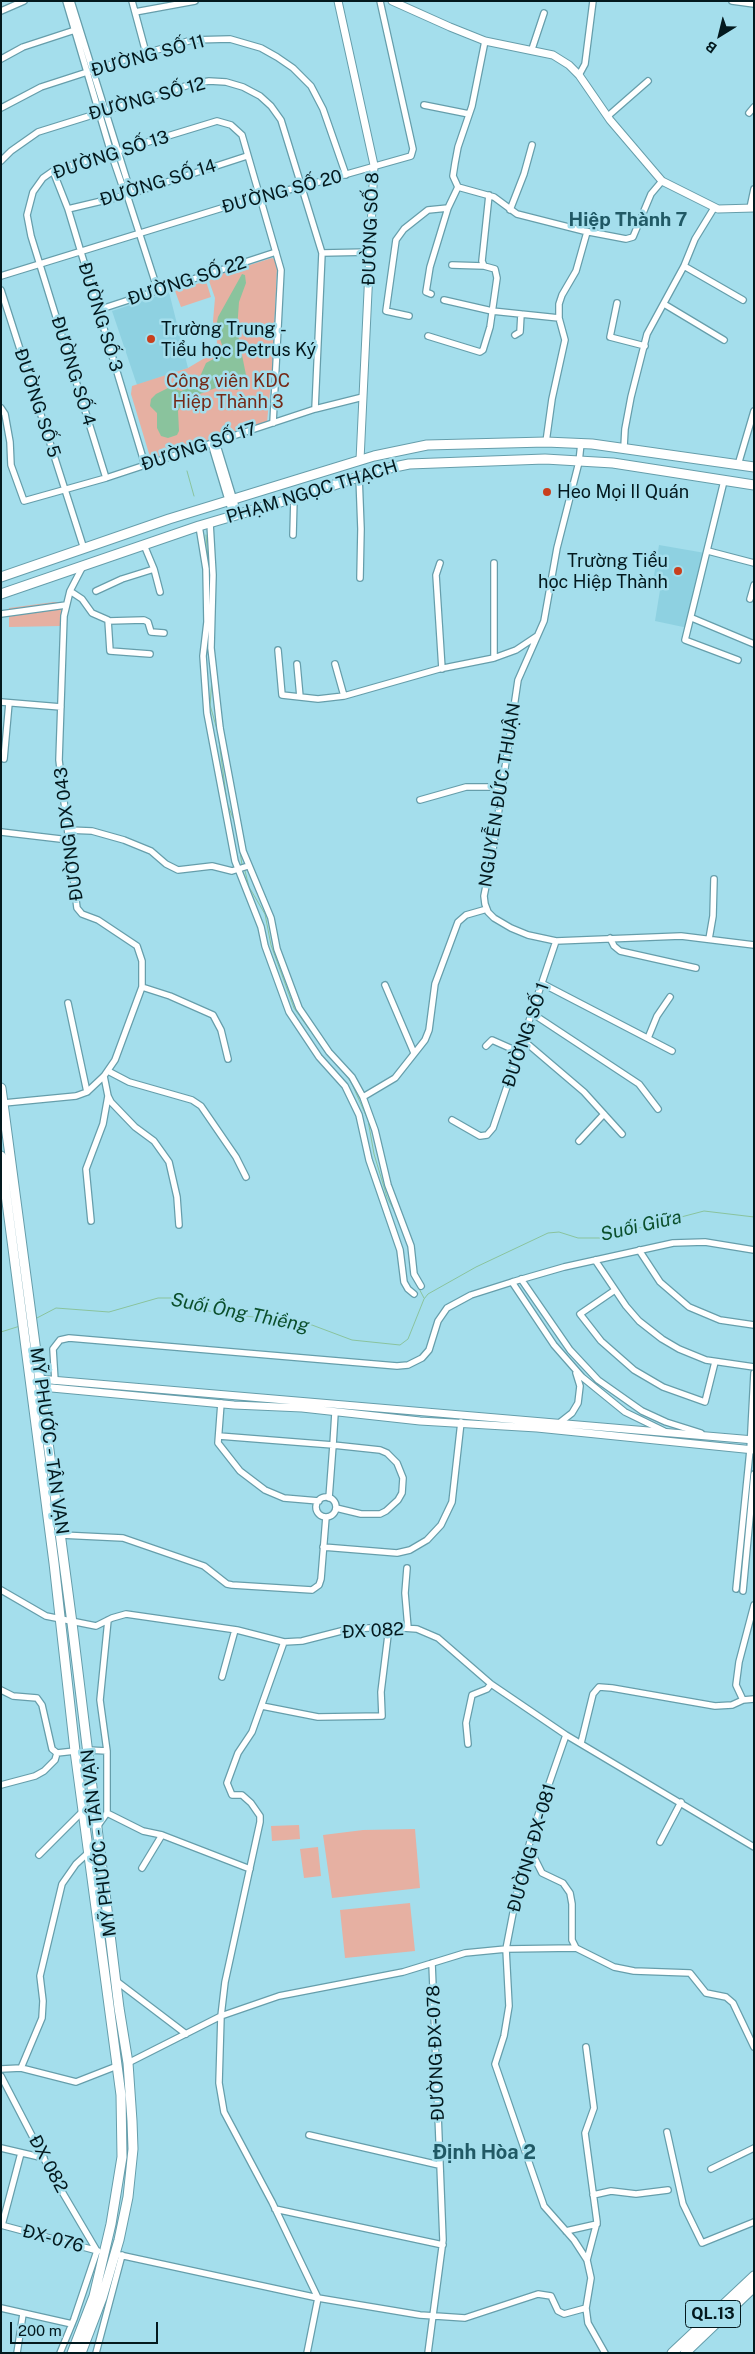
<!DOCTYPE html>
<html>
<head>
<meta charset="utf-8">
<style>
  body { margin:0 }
  #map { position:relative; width:755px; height:2354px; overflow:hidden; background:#a4deec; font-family:"Public Sans",sans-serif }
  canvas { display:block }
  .frame { position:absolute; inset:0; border:2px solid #03191e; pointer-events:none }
  .north { position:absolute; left:695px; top:10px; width:50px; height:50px; -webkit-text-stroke:4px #a4deec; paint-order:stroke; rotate:216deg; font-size:14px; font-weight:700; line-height:20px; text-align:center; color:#03191e }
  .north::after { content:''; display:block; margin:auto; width:18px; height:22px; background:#03191e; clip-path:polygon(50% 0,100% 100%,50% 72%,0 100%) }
  .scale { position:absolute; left:10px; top:2322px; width:148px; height:22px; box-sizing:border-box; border:2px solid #03191e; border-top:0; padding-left:6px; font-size:15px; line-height:18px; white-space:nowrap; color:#03191e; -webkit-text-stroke:4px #a4deec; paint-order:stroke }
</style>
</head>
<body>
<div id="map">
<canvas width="755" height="2354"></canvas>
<div class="frame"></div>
<div class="north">B</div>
<div class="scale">200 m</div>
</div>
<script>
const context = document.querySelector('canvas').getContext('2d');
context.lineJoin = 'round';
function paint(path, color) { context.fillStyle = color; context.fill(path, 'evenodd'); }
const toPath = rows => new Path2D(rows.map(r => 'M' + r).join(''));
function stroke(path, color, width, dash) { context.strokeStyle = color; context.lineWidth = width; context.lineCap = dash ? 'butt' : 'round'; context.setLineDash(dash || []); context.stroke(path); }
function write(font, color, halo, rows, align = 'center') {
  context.font = font + ' "Public Sans",sans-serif'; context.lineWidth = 5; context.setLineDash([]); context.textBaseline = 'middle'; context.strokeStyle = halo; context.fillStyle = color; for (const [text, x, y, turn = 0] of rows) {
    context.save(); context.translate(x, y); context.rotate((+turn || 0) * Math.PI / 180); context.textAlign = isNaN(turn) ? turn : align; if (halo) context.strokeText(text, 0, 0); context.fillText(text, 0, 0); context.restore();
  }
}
paint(toPath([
  [169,292,188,368,137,385,112,311],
  [659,545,705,553,688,628,655,621,660,590,652,588]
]), '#8ed1e1');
paint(toPath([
  [272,258,276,260,277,268,272,372,267,422,159,457,150,457,131,394,132,386,188,368,208,356,216,348,217,342,213,321,215,298,208,278],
  [206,281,211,297,181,307,175,291],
  [54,602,64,602,61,626,9,627,9,608],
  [299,1825,300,1839,272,1841,271,1826],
  [415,1829,420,1888,332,1898,323,1835,363,1830],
  [318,1847,321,1876,304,1878,300,1849],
  [410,1903,415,1951,345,1958,340,1910]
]), '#e6b0a2');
paint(toPath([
  [242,274,245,275,246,283,239,302,237,330,246,375,243,385,237,390,221,386,184,400,178,411,179,431,177,435,168,438,161,436,157,428,157,413,150,406,151,399,156,394,170,387,181,391,193,386,198,381,206,363,219,356,222,345,216,327,218,317]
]), '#8ac39d');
stroke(toPath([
  [187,471,194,496],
  [206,535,209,571],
  [209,653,211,669],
  [212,680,210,705,218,733,227,803,235,823],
  [238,837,242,865],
  [245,871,249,887,265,914,271,945,294,1008,324,1050],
  [345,1073,352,1084,368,1120,374,1154,387,1197,397,1216],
  [414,1279,424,1298],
  [35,1319,56,1308,109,1312,158,1298,171,1298,209,1311,312,1325,352,1340,400,1345,408,1339,424,1299,428,1294,476,1267,548,1233,559,1232,578,1238,601,1238,704,1211,754,1217],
  [1,1332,20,1326]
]), '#8ac39d', 1);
const minor = toPath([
  [66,1,111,153,124,191,127,195,158,291],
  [71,1,130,190,127,195],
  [132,1,146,53],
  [732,1,754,4],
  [1,11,24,1],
  [135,12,195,1],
  [485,41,472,106,458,147,455,163,453,176,458,187,494,197,517,214,584,231,626,239,633,237,651,194,662,181],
  [532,49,544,13],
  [1,59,23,47,75,30],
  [579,75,585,64,593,1],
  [424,105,469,114],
  [1,108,41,87,146,53,192,40,230,39,261,48,277,57,293,68,311,86,323,109,346,175],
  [749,113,754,107],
  [608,116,648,81],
  [1,161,11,151,38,132,192,84,209,81,226,82,243,87,260,96,271,106,281,120,322,253,315,409],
  [53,171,68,209,145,465],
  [750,208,754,189],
  [68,209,127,195,247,156],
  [510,210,524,174,532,145],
  [322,253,370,252],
  [452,265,484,266],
  [684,266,743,300],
  [1,276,261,196,301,187,411,156,413,149,380,1],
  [1,290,84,549],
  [431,294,426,292,430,267,448,208],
  [444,300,492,311,559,318],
  [617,303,610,337,645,346],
  [664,304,724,340],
  [98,310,276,252],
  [409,316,386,311,396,240,404,229,428,210,448,208,458,187],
  [515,335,520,332,521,314],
  [428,336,480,352,483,350,490,327,497,278,495,269,484,266,482,261,489,195],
  [1,408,5,414,10,442,11,465,24,501,106,478,315,409,363,397],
  [216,442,238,514],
  [546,442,552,399,565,340,559,318,559,304,562,295,576,271,587,232],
  [211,443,233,516],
  [581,443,579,462,557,548,544,621,518,680,492,856,484,896,485,904,488,912,494,918,511,928,528,935,556,941,681,936,754,945],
  [624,447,625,429,631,397,647,334,684,266,695,239,714,208],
  [738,465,754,411],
  [359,476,361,529,360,578],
  [106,478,31,236,27,215,33,192,43,178,53,171,217,121,231,125,242,135,281,270,273,423],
  [724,481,685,640,738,660],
  [210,523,213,575,211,648,220,728,243,851,271,918,277,949,299,1008,329,1052,352,1077,363,1097,395,1078,425,1040,429,1030,435,984,458,922,466,915,487,909],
  [199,526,206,569,207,622,203,656,207,713,235,861,261,927,265,946,289,1012,319,1057,345,1086,359,1115,369,1160,400,1250,404,1282,408,1289,414,1294],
  [293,535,294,498],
  [144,545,154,569,160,592],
  [708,551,754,563],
  [440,563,436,575,442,669],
  [494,563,494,658],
  [70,591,82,599,92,613,108,620,110,651,150,654],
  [96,591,122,579,154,569],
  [750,599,754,585],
  [1,614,66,605],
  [692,618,754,644],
  [108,621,144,620,148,622,151,632,164,633],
  [278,650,282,695,318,699,344,696,439,669,494,658,516,650,537,636],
  [297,664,300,697],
  [335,664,344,696],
  [1,702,61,707],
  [4,759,9,703],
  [420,800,466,787,503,787],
  [68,830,92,831,124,840,151,851,166,864,178,870,212,866,232,871,248,866],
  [1,832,69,840],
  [610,938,614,946,620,951,696,968],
  [709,939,713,916,714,879],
  [543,984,672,1051],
  [385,985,414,1053],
  [142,987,170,996,213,1015,221,1030,228,1059],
  [68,1003,87,1092],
  [533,1014,639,1084,658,1109],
  [648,1038,657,1016,670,997],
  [523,1040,584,1092,622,1134],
  [486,1046,492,1040,519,1052],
  [108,1071,129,1082,192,1100,201,1106,236,1157,246,1177],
  [104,1076,108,1096,111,1102,135,1127,154,1141,169,1162,177,1197,179,1225],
  [363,1097,375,1130,388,1185,411,1246,414,1274,421,1286],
  [4,1103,76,1096,87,1092,104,1076,115,1060,142,987,142,961,137,946,98,920,82,914,77,908,59,760,64,616,70,591,83,566],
  [452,1120,480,1136,487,1135,493,1128,556,941],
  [579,1141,604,1114],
  [91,1221,86,1169,103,1124,108,1096],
  [639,1250,660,1282,689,1307,720,1320,754,1325],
  [595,1260,626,1306,639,1321,662,1339,679,1349,706,1360,754,1367],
  [521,1279,570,1350,598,1380,642,1411,666,1422,701,1433],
  [512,1282,554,1345,582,1377,625,1412,664,1431],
  [615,1290,580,1314,601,1341,634,1370,663,1387,705,1402,715,1362],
  [55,1381,53,1349,60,1340,69,1338,397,1366,408,1365,422,1358,429,1350,438,1321,447,1308,471,1295,512,1282,564,1267,673,1243,705,1242,754,1250],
  [221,1403,218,1443,240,1471,265,1490,284,1498,319,1501],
  [558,1424,572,1413,578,1403,580,1386,576,1373],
  [219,1436,333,1445,335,1413],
  '316 1507a10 10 0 1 1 20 0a10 10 0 1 1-20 0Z',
  [329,1498,333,1445,380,1450,387,1453,397,1463,403,1478,402,1493,398,1500,386,1511,380,1514,361,1514,336,1508],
  [61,1535,123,1538,204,1566,227,1584,232,1585,312,1590,319,1585,321,1579,326,1517],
  [323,1547,397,1553,410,1550,427,1540,441,1525,452,1502,461,1422],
  [407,1568,405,1593,408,1628],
  [736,1589,750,1450,754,1373],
  [1,1590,46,1616,96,1626,112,1618,126,1614,237,1630,284,1642,302,1641,349,1629,389,1627,417,1629,438,1638,491,1684,566,1735,754,1847],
  [743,1591,754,1474],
  [108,1620,100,1700,107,1751,107,1813,143,1831,162,1835],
  [284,1642,252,1732,238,1753,227,1783,232,1795,242,1795,251,1803,260,1816,260,1822,225,1982,221,2016,219,2083,224,2112,272,2202,318,2298,307,2353],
  [222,1677,235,1630],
  [1,1690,13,1696,37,1698,42,1705,52,1749,57,1753,75,1751],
  [743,1700,736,1685,739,1662,754,1605],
  [262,1706,318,1717,382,1716,381,1692,389,1627],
  [566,1735,534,1827,519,1882,506,1949,509,2006,504,2036,495,2064,544,2206,574,2240,587,2260,591,2278,586,2308,588,2323,605,2353],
  [581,1743,593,1694,599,1687,612,1688,715,1706,732,1705,743,1700,754,1699],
  [468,1744,466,1723,472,1695,487,1689,491,1684],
  [88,1750,107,1751],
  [1,1785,35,1776,44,1771,55,1760,57,1753],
  [97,1827,107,1813],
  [660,1842,681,1802],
  [529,1847,542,1873,563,1883,570,1893,572,1904,572,1940,576,1948],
  [39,1855,83,1811],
  [142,1868,162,1835,250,1869],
  [115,1980,186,2034],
  [586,2047,594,2108,585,2133,597,2222,587,2260],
  [128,2063,221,2016,279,1996,403,1972,465,1953,506,1949,576,1948,614,1967,634,1971,690,1973,706,1993,726,1997,733,2003,754,2047],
  [21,2068,42,2018,43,2001,40,1976,62,1884,76,1864,88,1853],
  [1,2069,21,2068,76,2082,117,2066],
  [1,2076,54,2178,97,2251],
  [667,2132,683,2204,702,2243,754,2222],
  [309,2135,439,2165],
  [1,2148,44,2158],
  [711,2169,754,2148],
  [593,2195,611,2191,636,2194,668,2190],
  [275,2209,443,2245],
  [1,2225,98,2251],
  [2,2225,21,2153],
  [566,2231,597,2224],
  [115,2254,318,2298,420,2315,465,2318,538,2294,551,2296,558,2311,564,2314,586,2308],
  [1,2308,72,2324],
  [17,2353,23,2314],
  [60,2353,74,2319,97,2251],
  [96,2353,122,2255],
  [428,2353,443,2240,432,1963]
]);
const tertiary = toPath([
  [338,1,374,165,360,460],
  [392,1,450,27,485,41,553,55,569,65,579,75,610,120,662,181,718,209,754,208],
  [39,1379,754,1440],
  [41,1387,234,1405,302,1408,420,1421,537,1428,754,1450]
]);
const primary = toPath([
  [1,577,169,519,374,456,427,445,546,442,592,444,754,467],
  [1,594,199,526,294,498,380,470,409,464,545,459,613,463,754,485],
  [1,1088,72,1623,119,2008,128,2063,132,2121,133,2149,128,2197,119,2240,102,2298,81,2353],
  [1,1156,54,1563,75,1751,121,2095,122,2157,111,2224,94,2296,72,2353]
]);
const trunk = toPath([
  [672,2353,754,2276],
  [685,2353,754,2287]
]);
stroke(minor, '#669eab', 8);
stroke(tertiary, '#669eab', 9);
stroke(primary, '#669eab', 11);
stroke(trunk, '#669eab', 11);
stroke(minor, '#fff', 5.5);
stroke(tertiary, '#fff', 7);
stroke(primary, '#fff', 9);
stroke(trunk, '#fff', 9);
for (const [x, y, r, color] of [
  [151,339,5,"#c93f1d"],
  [547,492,5,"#c93f1d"],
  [678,571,5,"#c93f1d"]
]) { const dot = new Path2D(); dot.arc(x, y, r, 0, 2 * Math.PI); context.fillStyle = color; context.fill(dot); stroke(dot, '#a4deec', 2); }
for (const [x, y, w] of [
  [713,2314,55]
]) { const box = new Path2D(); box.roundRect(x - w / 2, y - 13.5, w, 27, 4); context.fillStyle = '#a4deec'; context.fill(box); stroke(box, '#03191e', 1); }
write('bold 16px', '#03191e', null, [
  ["QL.13",713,2314]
]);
write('18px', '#03191e', '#a4deec', [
  ["ĐƯỜNG SỐ 11",148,56,-15],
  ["ĐƯỜNG SỐ 12",147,99,-15],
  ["ĐƯỜNG SỐ 13",111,155,-18],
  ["ĐƯỜNG SỐ 14",158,183,-17],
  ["ĐƯỜNG SỐ 20",282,192,-15],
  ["ĐƯỜNG SỐ 8",371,229,-88],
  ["ĐƯỜNG SỐ 22",187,281,-18],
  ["ĐƯỜNG SỐ 3",100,317,73],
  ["ĐƯỜNG SỐ 4",73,371,73],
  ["ĐƯỜNG SỐ 5",37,403,72],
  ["ĐƯỜNG SỐ 17",199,447,-18],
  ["PHẠM NGỌC THẠCH",312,492,-17],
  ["NGUYỄN ĐỨC THUẬN",500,795,-81],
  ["ĐƯỜNG DX 043",69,834,-97],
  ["ĐƯỜNG SỐ 1",526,1035,-71],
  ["MỸ PHƯỚC - TÂN VẠN",49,1441,82],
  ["ĐX 082",373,1631,-3],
  ["MỸ PHƯỚC - TÂN VẠN",99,1843,-97],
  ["ĐƯỜNG ĐX-081",532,1848,-74],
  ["ĐƯỜNG ĐX-078",436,2053,-92],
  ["ĐX 082",48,2164,62],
  ["ĐX-076",53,2239,15]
]);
write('18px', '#03191e', '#a4deec', [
  ["Trường Trung -",161,329],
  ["Tiểu học Petrus Ký",161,350],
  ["Heo Mọi II Quán",557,492],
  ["Trường Tiểu",668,561,"right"],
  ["học Hiệp Thành",668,582,"right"]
], 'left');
write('18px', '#742917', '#a4deec', [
  ["Công viên KDC",228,381],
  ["Hiệp Thành 3",228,402]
]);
write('bold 19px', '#205965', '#a4deec', [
  ["Hiệp Thành 7",628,220]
]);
write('italic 19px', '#0b4f2c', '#a4deec', [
  ["Suối Giữa",641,1226,-13],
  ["Suối Ông Thiềng",240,1313,11]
]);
write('bold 20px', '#205965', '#a4deec', [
  ["Định Hòa 2",484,2153]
]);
</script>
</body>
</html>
